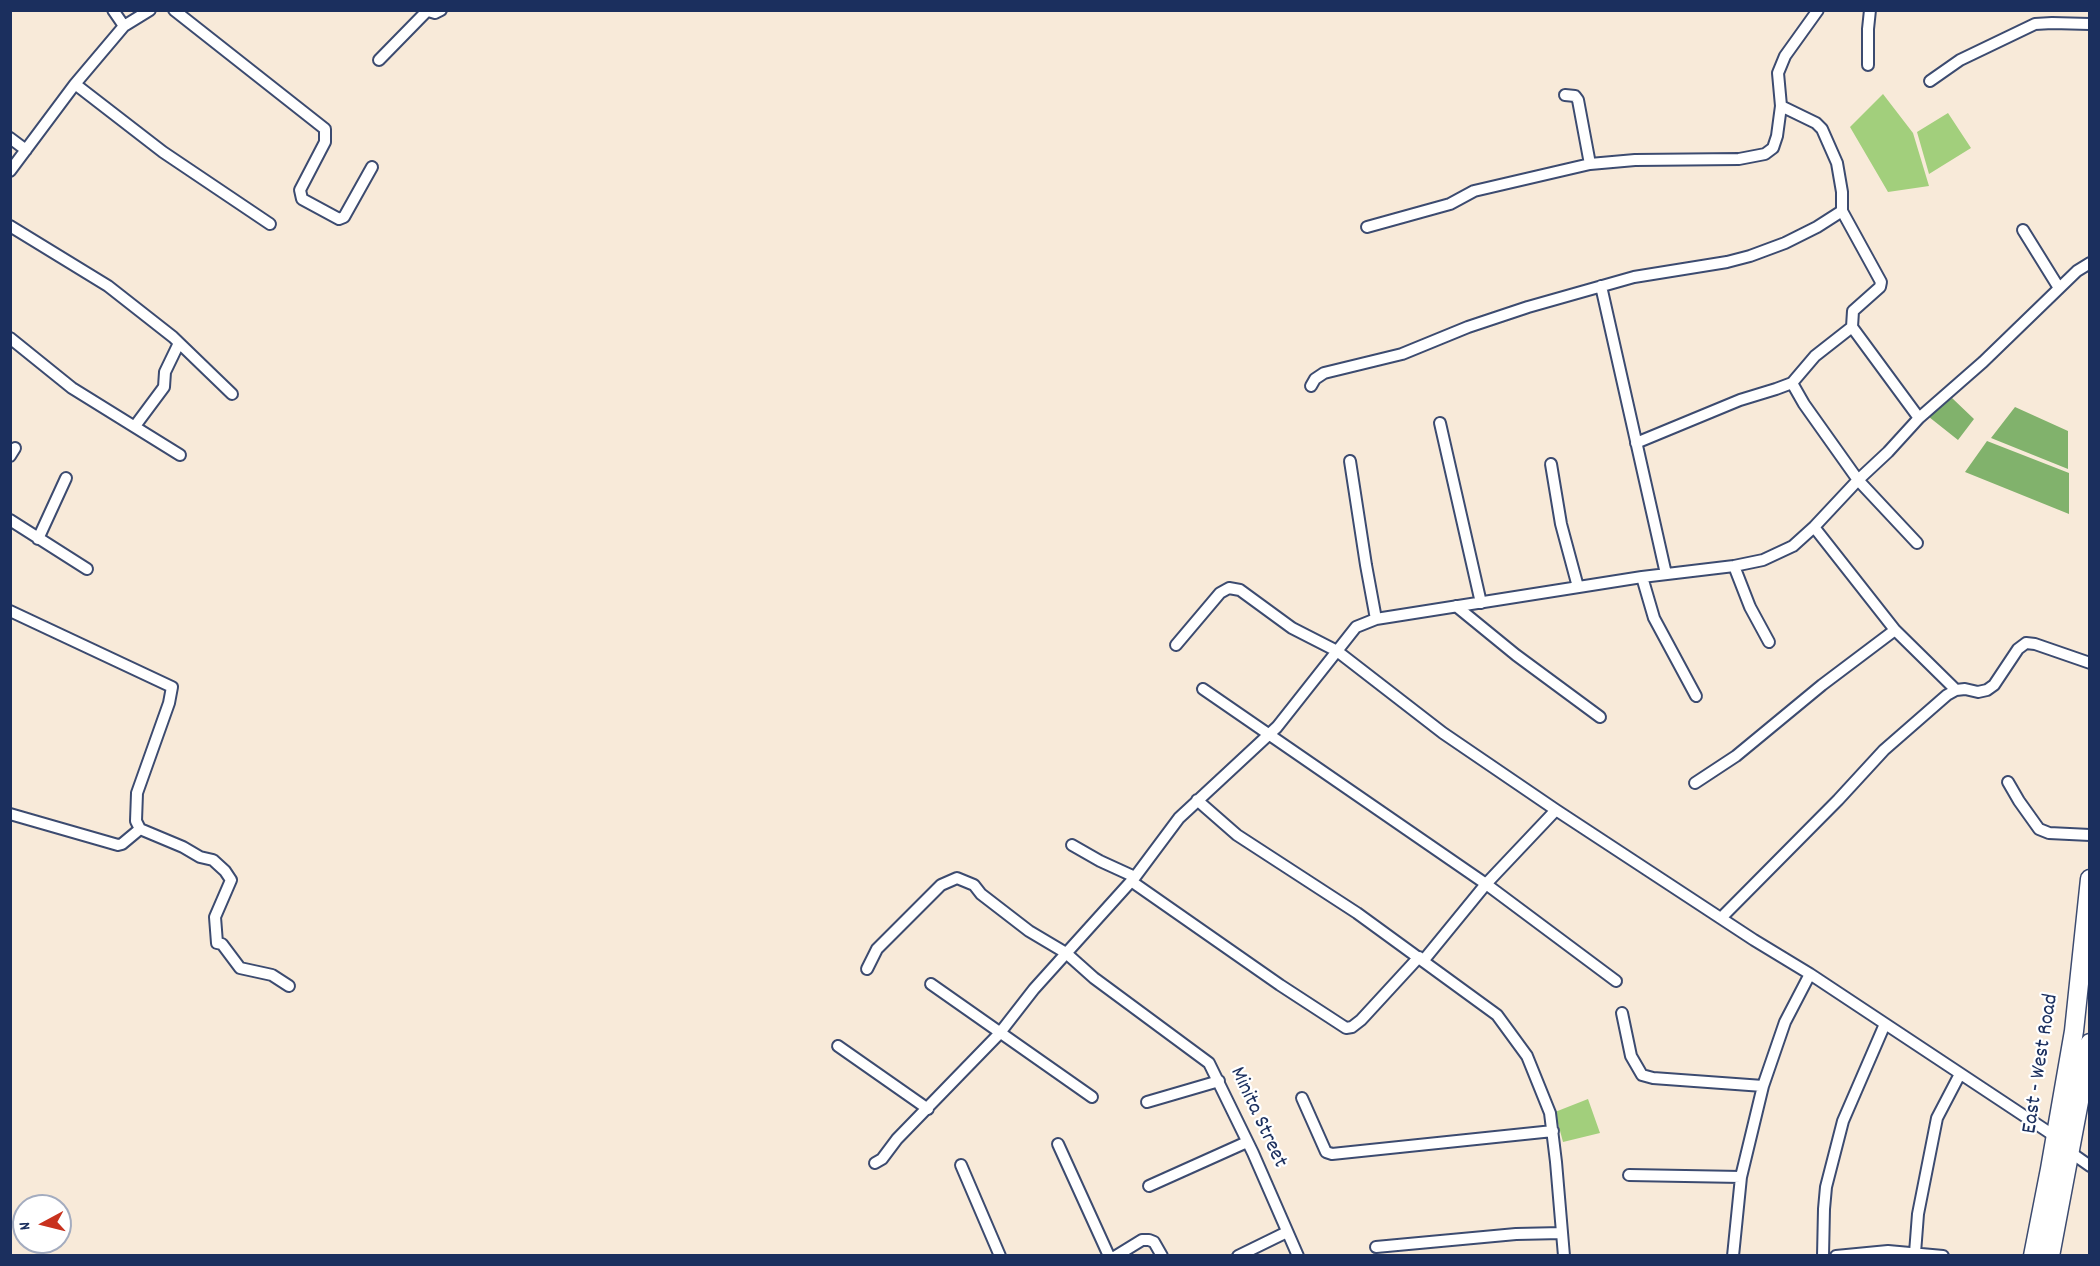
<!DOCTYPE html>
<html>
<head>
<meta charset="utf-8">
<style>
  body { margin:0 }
  #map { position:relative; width:2100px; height:1266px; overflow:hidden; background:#f8ead9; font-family:Dekko,sans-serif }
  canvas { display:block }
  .frame { position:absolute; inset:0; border:12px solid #1b2f5e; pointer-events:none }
  .north { position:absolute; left:12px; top:1194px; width:60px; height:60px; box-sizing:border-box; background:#fff; border:2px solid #a4acbf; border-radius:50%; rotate:263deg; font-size:16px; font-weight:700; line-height:24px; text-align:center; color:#1b2f5e }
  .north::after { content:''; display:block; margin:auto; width:21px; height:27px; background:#c8321e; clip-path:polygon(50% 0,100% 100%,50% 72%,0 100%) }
</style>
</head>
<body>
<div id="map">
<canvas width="2100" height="1266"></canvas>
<div class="frame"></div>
<div class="north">N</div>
</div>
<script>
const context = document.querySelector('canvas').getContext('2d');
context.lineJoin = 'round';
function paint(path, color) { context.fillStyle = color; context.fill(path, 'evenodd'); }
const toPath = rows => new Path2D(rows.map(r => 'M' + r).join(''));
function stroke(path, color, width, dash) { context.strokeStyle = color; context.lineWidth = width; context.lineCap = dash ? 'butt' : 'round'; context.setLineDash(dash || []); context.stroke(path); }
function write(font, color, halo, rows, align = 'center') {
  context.font = font + ' Dekko,sans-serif'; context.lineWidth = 4.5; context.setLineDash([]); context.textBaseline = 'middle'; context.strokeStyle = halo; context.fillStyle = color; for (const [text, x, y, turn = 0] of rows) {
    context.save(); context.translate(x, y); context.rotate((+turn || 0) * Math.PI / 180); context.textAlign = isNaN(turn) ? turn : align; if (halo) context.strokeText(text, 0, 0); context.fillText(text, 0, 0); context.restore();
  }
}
paint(toPath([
  [1883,94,1913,133,1929,186,1888,192,1850,127],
  [1948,113,1971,148,1929,174,1917,132],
  [1588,1099,1600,1133,1563,1142,1555,1112]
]), '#a2cf7c');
paint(toPath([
  [1952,398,1974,419,1958,440,1929,417],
  [2015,407,2068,431,2068,469,1991,438],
  [1987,441,2069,473,2069,514,1965,472]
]), '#81b26c');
const street = toPath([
  [113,10,124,26],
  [174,10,325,129,325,142,300,190,302,199,339,219,344,217,372,167],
  [425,10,435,13,441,10],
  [379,60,426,12],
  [1868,65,1868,29,1870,10],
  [1930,81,1960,60,2035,24,2052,23,2090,24],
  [75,84,163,152,270,224],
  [1565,95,1575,96,1578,100,1590,164],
  [1781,106,1816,123,1822,129,1837,163,1842,192,1842,211,1881,282,1880,287,1853,311,1852,327,1919,418],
  [10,138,26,150],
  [10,171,75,84,124,26,150,10],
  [10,226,108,286,173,337,232,394],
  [1367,227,1450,204,1474,191,1590,164,1635,160,1739,159,1765,154,1773,148,1777,136,1781,106,1778,73,1785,56,1818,10],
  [2023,230,2059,288],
  [1601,286,1666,574],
  [10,338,72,388,180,455],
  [1792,383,1815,356,1852,327],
  [1311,386,1315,379,1324,373,1402,354,1468,327,1528,307,1634,277,1727,262,1750,256,1785,243,1817,227,1842,211],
  [1440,423,1481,603],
  [135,426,164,387,165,372,179,343],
  [1636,443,1740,400,1776,389,1792,383,1804,404,1858,480,1917,543],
  [10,456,15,448],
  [1350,461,1366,565,1376,619],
  [1551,464,1561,524,1578,587],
  [10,520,87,569],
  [1814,527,1895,630,1956,690],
  [38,539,66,478],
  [1734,566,1750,607,1769,642],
  [1642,577,1654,618,1696,696],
  [1456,606,1516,655,1600,717],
  [10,611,172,687,169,703,137,793,136,821,140,829,183,847,200,857,213,860,225,871,231,880,215,917,217,943,222,944,240,968,272,975,289,986],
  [1176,645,1220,593,1229,588,1240,590,1292,628,1337,651,1443,733,1556,810,1754,940,1810,974,2056,1137],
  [1203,689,1486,884,1616,981],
  [2008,782,2019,801,2039,829,2049,833,2090,835],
  [1695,783,1736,756,1822,685,1895,630],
  [1197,800,1237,835,1357,913,1497,1015,1527,1056,1550,1113,1556,1162,1564,1256],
  [10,814,118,845,122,844,140,829],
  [1072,845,1100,861,1135,877],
  [1131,881,1280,985,1346,1028,1352,1027,1361,1020,1419,957],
  [1721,918,1838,800,1884,750,1947,695,1956,690,1965,689,1978,692,1987,690,1994,685,2018,649,2026,643,2035,644,2090,663],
  [1423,961,1486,884,1556,810],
  [867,969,877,949,941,885,957,878,974,885,981,894,1029,931,1066,953,1094,978,1209,1063,1253,1153,1298,1256],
  [931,984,1092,1097],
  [1622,1013,1631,1056,1642,1075,1653,1078,1763,1086],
  [838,1046,928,1109],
  [1302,1098,1326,1152,1332,1154,1553,1131],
  [1147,1102,1219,1081],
  [1058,1144,1109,1256],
  [2070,1152,2090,1166],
  [875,1163,882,1159,897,1139,999,1034,1034,989,1135,877,1179,818,1277,727,1356,627,1376,619,1642,577,1734,566,1763,560,1793,546,1814,527,1858,480,1888,452,1919,418,1983,362,2077,271,2090,263],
  [961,1165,1000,1256],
  [1629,1175,1741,1177],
  [1149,1186,1247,1142],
  [1376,1247,1516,1234,1562,1233],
  [1915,1253,1918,1214,1937,1118,1960,1074],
  [1116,1256,1142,1240,1149,1240,1154,1242,1162,1256],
  [1238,1256,1287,1232],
  [1733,1256,1741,1177,1763,1086,1785,1022,1810,974],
  [1823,1256,1824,1209,1826,1187,1843,1121,1885,1024],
  [1836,1256,1888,1251,1943,1256]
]);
const primary = toPath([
  [2033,1256,2050,1169,2074,1031,2090,879],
  [2050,1256,2090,1043]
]);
stroke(street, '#3c4b70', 14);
stroke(primary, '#3c4b70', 21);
stroke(street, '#fff', 10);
stroke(primary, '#fff', 18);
write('22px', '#1b2f5e', '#fff', [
  ["East - West Road",2042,1064,-81],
  ["Minita Street",1257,1118,65]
]);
</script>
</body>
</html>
